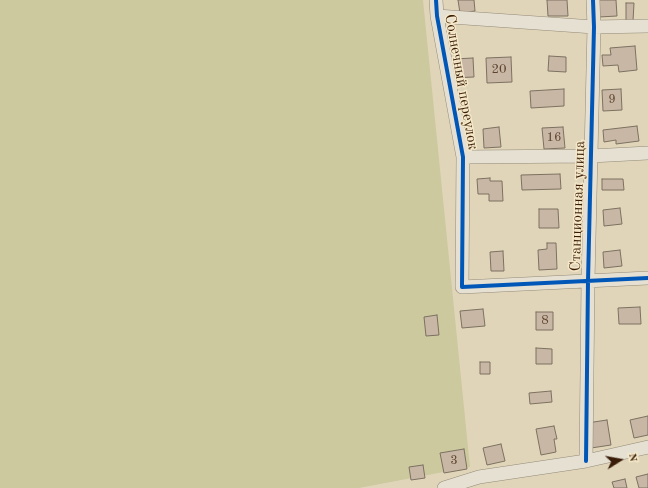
<!DOCTYPE html>
<html>
<head>
<meta charset="utf-8">
<style>
  body { margin:0 }
  #map { position:relative; width:648px; height:488px; overflow:hidden; background:#e0d5b9; font-family:"Old Standard TT",serif }
  canvas { display:block }
  .north { position:absolute; left:600px; top:440px; width:40px; height:40px; -webkit-text-stroke:3px #f5e8c8; paint-order:stroke; rotate:79deg; font-size:11px; font-weight:700; line-height:16px; text-align:center; color:#3a1d09 }
  .north::after { content:''; display:block; margin:auto; width:14px; height:18px; background:#3a1d09; clip-path:polygon(50% 0,100% 100%,50% 72%,0 100%) }
</style>
</head>
<body>
<div id="map">
<canvas width="648" height="488"></canvas>
<div class="north">N</div>
</div>
<script>
const context = document.querySelector('canvas').getContext('2d');
context.lineJoin = 'round';
function paint(path, color) { context.fillStyle = color; context.fill(path, 'evenodd'); }
const toPath = rows => new Path2D(rows.map(r => 'M' + r).join(''));
function stroke(path, color, width, dash) { context.strokeStyle = color; context.lineWidth = width; context.lineCap = dash ? 'butt' : 'round'; context.setLineDash(dash || []); context.stroke(path); }
function write(font, color, halo, rows, align = 'center') {
  context.font = font + ' "Old Standard TT",serif'; context.lineWidth = 3; context.setLineDash([]); context.textBaseline = 'middle'; context.strokeStyle = halo; context.fillStyle = color; for (const [text, x, y, turn = 0] of rows) {
    context.save(); context.translate(x, y); context.rotate((+turn || 0) * Math.PI / 180); context.textAlign = isNaN(turn) ? turn : align; if (halo) context.strokeText(text, 0, 0); context.fillText(text, 0, 0); context.restore();
  }
}
paint(toPath([
  [0,0,423,0,470,467,359,488,0,488]
]), '#ccc99e');
const building = toPath([
  [458,0,474,0,475,11,460,13,458,0],
  [547,0,567,0,568,16,548,16,547,0],
  [598,0,616,0,617,16,599,17,598,0],
  [626,3,634,3,633,21,626,21,626,3],
  [635,46,637,70,619,72,618,65,603,66,602,55,611,55,610,48,635,46],
  [549,56,566,57,566,72,548,71,549,56],
  [511,57,512,82,487,83,486,58,511,57],
  [473,58,474,77,450,78,450,68,455,68,454,59,473,58],
  [564,89,564,106,531,108,530,91,564,89],
  [621,89,622,110,603,111,602,90,621,89],
  [637,126,639,141,616,144,616,140,604,142,603,130,637,126],
  [499,127,501,147,484,148,483,129,499,127],
  [563,127,565,148,544,149,542,128,563,127],
  [560,174,561,189,522,190,521,175,560,174],
  [490,178,490,181,502,181,503,201,489,201,489,194,478,194,477,179,490,178],
  [602,179,623,179,624,190,602,190,602,179],
  [620,208,622,224,604,226,603,210,620,208],
  [539,209,558,209,559,228,539,228,539,209],
  [547,243,556,243,557,269,539,270,538,250,547,249,547,243],
  [620,250,622,266,604,268,603,252,620,250],
  [503,251,504,271,491,271,490,252,503,251],
  [640,307,641,324,619,324,618,308,640,307],
  [483,309,485,326,462,328,460,311,483,309],
  [536,312,553,312,553,330,536,330,536,312],
  [437,315,439,335,426,336,424,317,437,315],
  [536,348,552,349,552,364,536,364,536,348],
  [480,362,490,362,490,374,480,374,480,362],
  [551,391,552,402,530,404,529,393,551,391],
  [648,416,648,435,634,438,630,420,648,416],
  [607,420,611,445,591,448,587,423,607,420],
  [554,426,557,439,554,439,556,452,541,455,536,429,554,426],
  [501,444,505,461,487,465,483,448,501,444],
  [464,449,467,469,444,473,440,453,464,449],
  [423,465,425,478,411,480,409,467,423,465],
  [648,474,648,488,639,488,636,477,648,474],
  [625,479,627,488,614,488,612,482,625,479]
]);
paint(building, '#c8b7a4');
stroke(building, '#7c7161', 1);
const minor = toPath([
  [436,0,437,16,463,157,462,287,648,278],
  [437,16,594,27,648,26],
  [463,157,591,156,648,153],
  [586,461,588,281,594,27,593,0],
  [444,488,479,477,586,461,648,447]
]);
stroke(minor, '#948a78', 14);
stroke(minor, '#e5e0d2', 13);
stroke(toPath([
  [436,0,437,16,463,157,462,287,648,278],
  [586,461,588,281,594,27,593,0]
]), '#0057b8', 4);
write('13px', '#5e4430', null, [
  ["20",499,70],
  ["9",612,100],
  ["16",554,138],
  ["8",545,321],
  ["3",454,461]
]);
write('15px', '#3a1d09', '#f5e8c8', [
  ["Солнечный переулок",461,82,80],
  ["Станционная улица",578,206,-88]
]);
</script>
</body>
</html>
